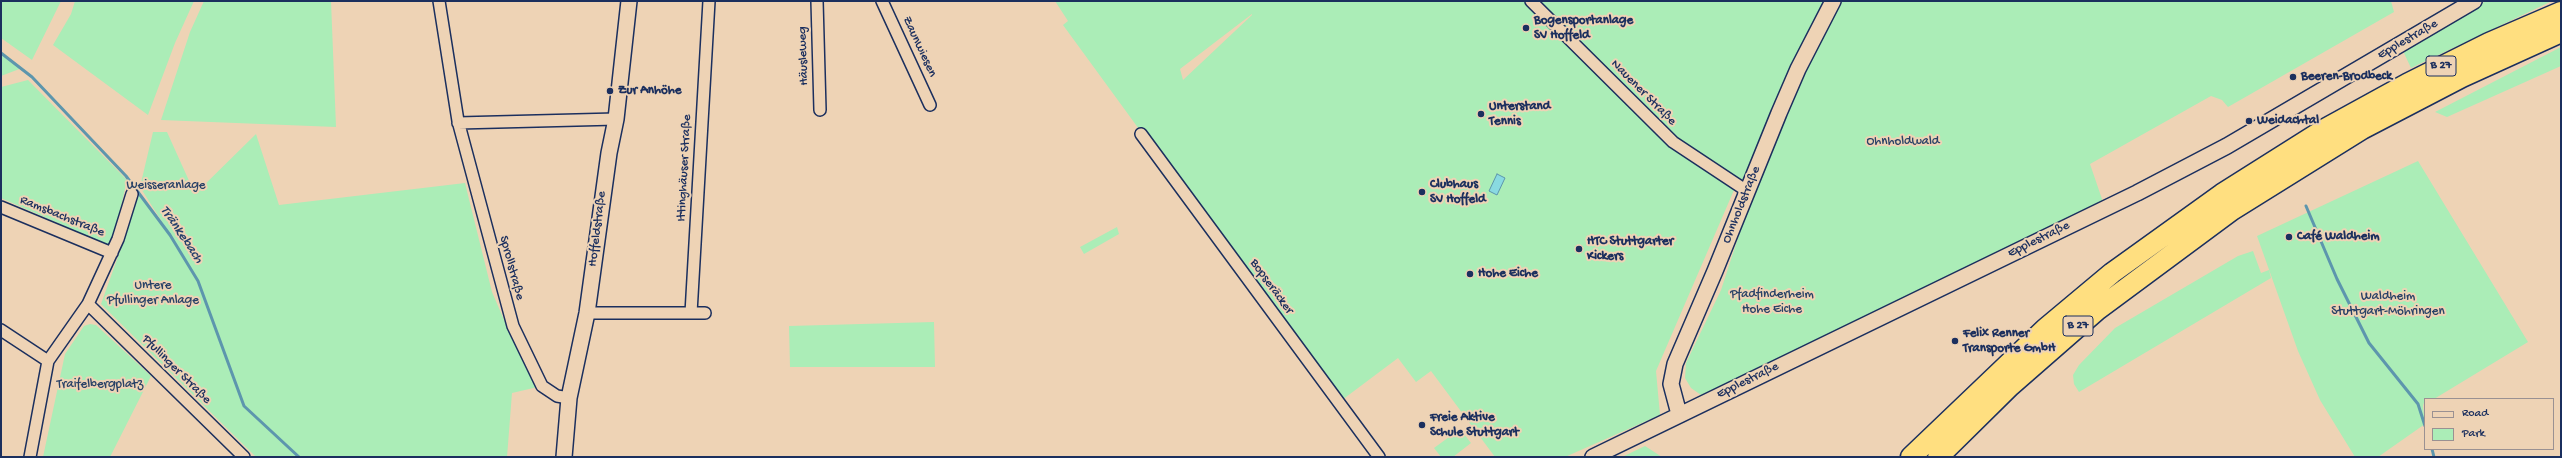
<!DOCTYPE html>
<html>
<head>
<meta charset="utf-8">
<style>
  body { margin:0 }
  #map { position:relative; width:2562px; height:458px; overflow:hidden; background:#eed3b5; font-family:"Gochi Hand",sans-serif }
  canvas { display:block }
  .frame { position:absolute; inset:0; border:2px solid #1b2f5e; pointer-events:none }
  .legend { position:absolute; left:2424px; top:398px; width:130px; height:52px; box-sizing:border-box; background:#eed3b5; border:1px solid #9a9192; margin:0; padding:5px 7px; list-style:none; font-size:12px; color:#1b2f5e }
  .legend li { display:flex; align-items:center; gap:8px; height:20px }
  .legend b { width:20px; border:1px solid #9a9192 }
</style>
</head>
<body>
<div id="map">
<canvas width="2562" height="458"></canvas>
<div class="frame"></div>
<ul class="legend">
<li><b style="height:5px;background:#eed3b5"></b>Road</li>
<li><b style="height:11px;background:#abedb7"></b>Park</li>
</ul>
</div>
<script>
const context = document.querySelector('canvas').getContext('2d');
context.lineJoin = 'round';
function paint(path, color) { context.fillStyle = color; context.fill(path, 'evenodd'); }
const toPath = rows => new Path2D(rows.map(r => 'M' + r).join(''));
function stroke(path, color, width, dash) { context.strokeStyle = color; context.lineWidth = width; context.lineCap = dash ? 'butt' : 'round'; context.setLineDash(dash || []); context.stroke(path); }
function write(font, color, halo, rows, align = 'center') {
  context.font = font + ' "Gochi Hand",sans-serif'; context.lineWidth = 4; context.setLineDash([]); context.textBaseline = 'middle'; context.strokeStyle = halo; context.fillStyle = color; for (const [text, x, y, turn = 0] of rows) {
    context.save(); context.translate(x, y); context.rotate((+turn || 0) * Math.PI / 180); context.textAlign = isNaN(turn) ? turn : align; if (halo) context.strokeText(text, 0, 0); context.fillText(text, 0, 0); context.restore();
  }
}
paint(toPath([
  [1,1,61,1,32,60,1,38],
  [75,1,194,1,175,43,148,115,53,45,71,14],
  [204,1,331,1,336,127,161,120,190,32],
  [1055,1,1524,1,1567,43,1536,1,2391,1,2394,12,2228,107,2222,100,2211,96,2090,164,2103,202,1844,329,1701,395,1691,388,1685,378,1686,363,1721,290,1753,192,1686,149,1734,190,1656,371,1660,415,1565,457,1495,457,1431,371,1416,382,1398,358,1334,406,1136,125,1063,25,1068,21],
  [1252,14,1252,15,1183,80,1180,69],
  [2486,1,2552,1,2411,68,2403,51],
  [2561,47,2561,66,2447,117,2435,112],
  [1,52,22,68,1,76],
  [28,80,127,180,112,247,1,198,1,87],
  [153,132,167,132,195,194,256,134,279,205,465,183,492,292,511,336,519,341,542,386,512,393,507,457,256,457,101,304,124,240,136,190,164,225,140,187],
  [2418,161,2528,342,2434,399,2425,399,2423,406,2425,424,2378,457,2355,457,2320,400,2298,351,2257,236],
  [1117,227,1119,234,1084,254,1080,247],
  [2253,251,2261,273,2269,270,2271,278,2079,392,2074,384,2073,375,2079,365,2115,328,2238,256],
  [934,322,935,367,790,367,789,326],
  [90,324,96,325,151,376,110,457,43,457,65,354,84,326],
  [1460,429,1471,443,1453,457,1441,457,1434,448],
  [1645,446,1662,457,1622,457]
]), '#abedb7');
const water = toPath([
  [1497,174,1505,178,1497,195,1489,191,1497,174]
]);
paint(water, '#89dae1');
stroke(water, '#5d96ad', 1);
stroke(toPath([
  [1,53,32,77,126,176,170,235,198,281,244,406,299,457],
  [2306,206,2337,279,2369,343,2418,404,2425,426],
  [2432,449,2434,457]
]), '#5d96ad', 3);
const street = toPath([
  [439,1,458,121,513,326,542,386,557,396,569,398],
  [817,1,820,110],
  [882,1,930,105],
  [1531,1,1673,142,1747,191],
  [458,123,616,119],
  [1141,134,1379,457],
  [1,207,112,253],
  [88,304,244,457],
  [587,313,705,313],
  [691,313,709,1],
  [1,330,48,361],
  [30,457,48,361,88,304,118,239,132,194]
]);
const secondary = toPath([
  [1679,414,1671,384,1675,364,1715,271,1779,113,1798,69,1833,1],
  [564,457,569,398,587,313,609,153,616,119,629,1],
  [1593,457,2137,193,2227,146,2474,1]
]);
const highway = toPath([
  [1911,457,2045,329,2112,273,2222,194,2325,129,2407,84,2489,43,2561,12],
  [1938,457,2010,386,2097,310,2232,210,2362,129,2462,77,2561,32]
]);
stroke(street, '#1b2f5e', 14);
stroke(secondary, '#1b2f5e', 18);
stroke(highway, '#1b2f5e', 23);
stroke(street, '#eed3b5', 11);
stroke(secondary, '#eed3b5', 15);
stroke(highway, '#ffdf80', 20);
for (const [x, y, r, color] of [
  [1526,28,4,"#1b2f5e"],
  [2293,77,4,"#1b2f5e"],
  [610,91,4,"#1b2f5e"],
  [1481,114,4,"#1b2f5e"],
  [2249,121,4,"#1b2f5e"],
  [1422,192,4,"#1b2f5e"],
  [2289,237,4,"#1b2f5e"],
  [1579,249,4,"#1b2f5e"],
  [1470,274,4,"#1b2f5e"],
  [1955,341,4,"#1b2f5e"],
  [1422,425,4,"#1b2f5e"]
]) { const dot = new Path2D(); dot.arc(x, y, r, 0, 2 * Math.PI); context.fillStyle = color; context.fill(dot); stroke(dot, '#eed3b5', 1.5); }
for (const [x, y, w] of [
  [2441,66,30],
  [2078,326,30]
]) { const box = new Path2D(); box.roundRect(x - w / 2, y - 10, w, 20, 3); context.fillStyle = '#eed3b5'; context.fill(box); stroke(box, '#1b2f5e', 1); }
write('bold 12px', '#1b2f5e', null, [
  ["B 27",2441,66],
  ["B 27",2078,326]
]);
write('bold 13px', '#1b2f5e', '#eed3b5', [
  ["Bogensportanlage",1534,21],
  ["SV Hoffeld",1534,36],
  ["Beeren-Brodbeck",2301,77],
  ["Zur Anhöhe",618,91],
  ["Unterstand",1489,107],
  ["Tennis",1489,122],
  ["Weidachtal",2257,121],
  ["Clubhaus",1430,185],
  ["SV Hoffeld",1430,200],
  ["Café Waldheim",2297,237],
  ["HTC Stuttgarter",1587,242],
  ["Kickers",1587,257],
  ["Hohe Eiche",1478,274],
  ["Felix Renner",1963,334],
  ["Transporte GmbH",1963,349],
  ["Freie Aktive",1430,418],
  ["Schule Stuttgart",1430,433]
], 'left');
write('13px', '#1b2f5e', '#eed3b5', [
  ["Epplestraße",2408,40,-30],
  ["Zaunwiesen",919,47,65],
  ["Häusleweg",804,56,-92],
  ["Nauener Straße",1643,93,45],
  ["Ittinghäuser Straße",685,168,-87],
  ["Ohnholdstraße",1742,205,-68],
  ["Ramsbachstraße",62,217,22],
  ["Hoffeldstraße",598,229,-83],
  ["Epplestraße",2039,240,-26],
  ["Sprollstraße",511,268,75],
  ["Bopseräcker",1271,287,54],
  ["Pfullinger Straße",176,370,45],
  ["Epplestraße",1748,381,-26]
]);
write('13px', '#294267', '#eed3b5', [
  ["Ohnholdwald",1903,142],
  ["Weisseranlage",166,186],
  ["Untere",153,286],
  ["Pfullinger Anlage",153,301],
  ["Pfadfinderheim",1772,295],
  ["Hohe Eiche",1772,310],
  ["Waldheim",2388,297],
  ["Stuttgart-Möhringen",2388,312],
  ["Traifelbergplatz",100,385]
]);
write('italic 14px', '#26406b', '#eed3b5', [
  ["Tränkebach",181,235,56]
]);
</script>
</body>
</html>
